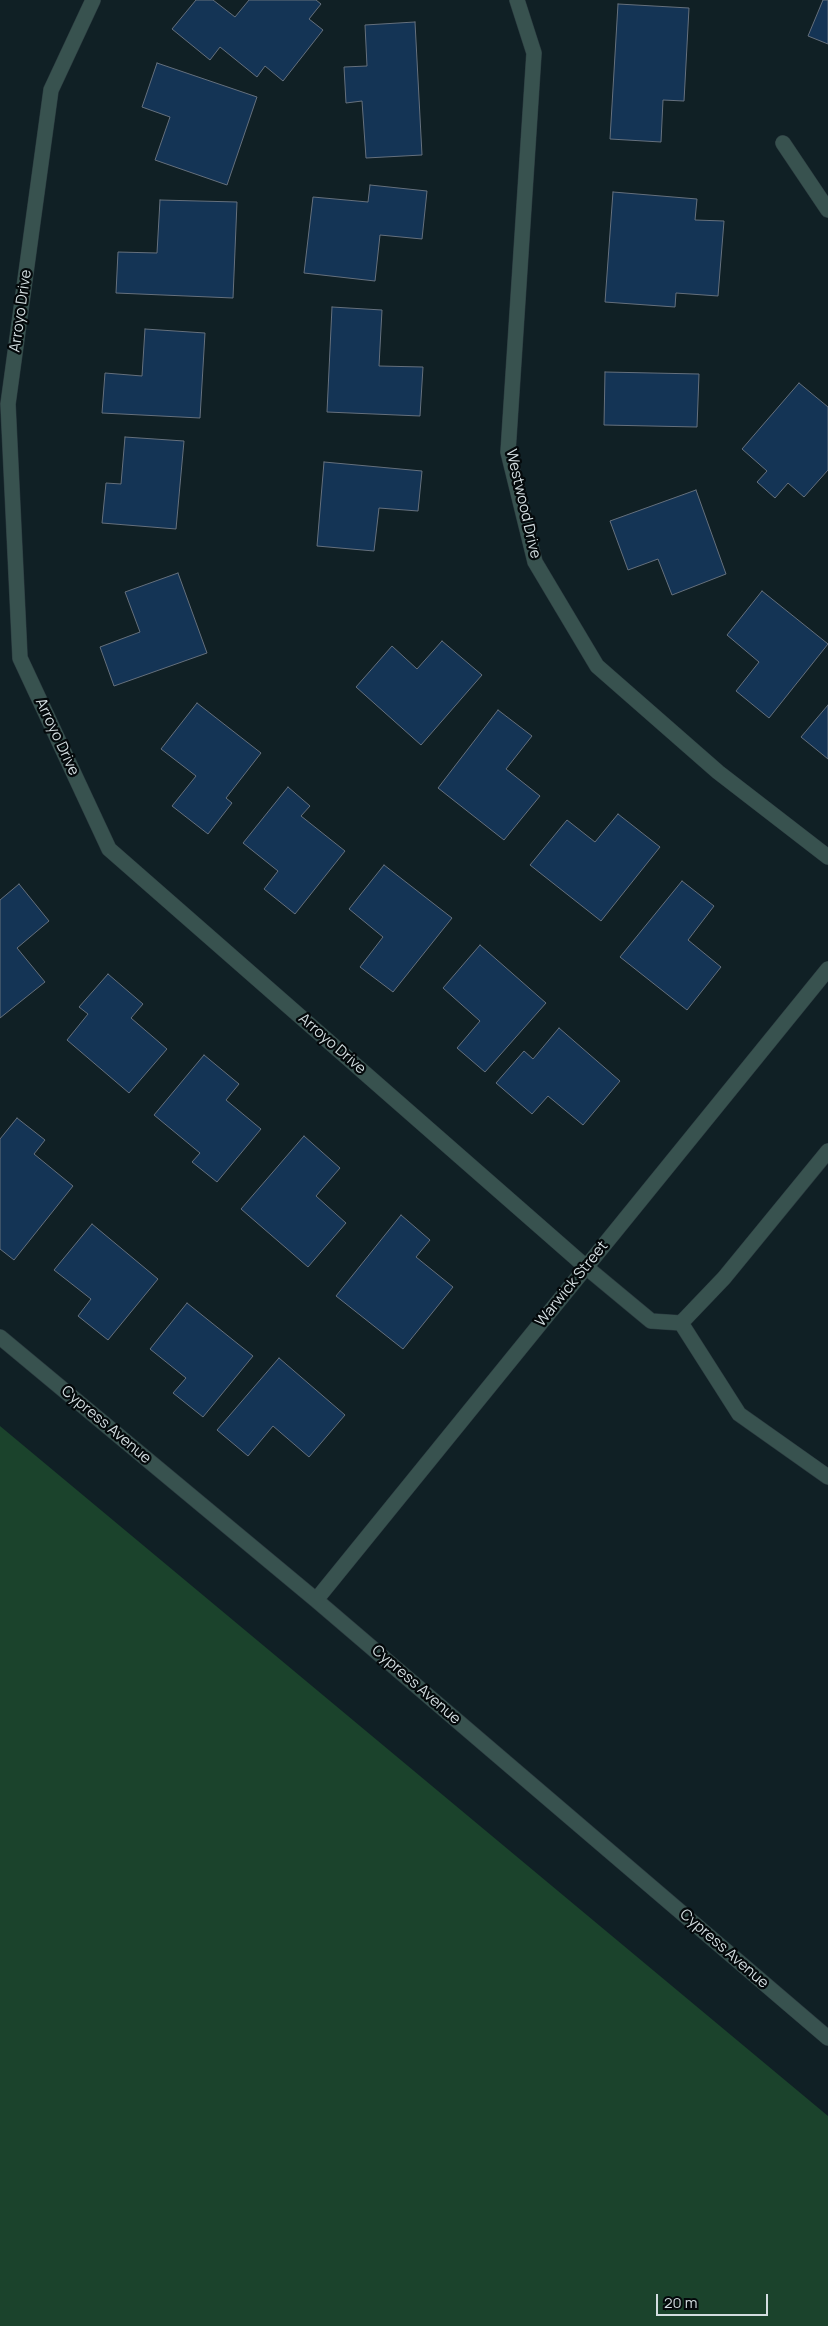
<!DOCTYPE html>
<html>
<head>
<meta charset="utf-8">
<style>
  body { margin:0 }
  #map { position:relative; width:828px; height:2326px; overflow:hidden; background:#102025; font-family:Manrope,sans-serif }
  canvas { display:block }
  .scale { position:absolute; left:656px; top:2294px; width:112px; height:22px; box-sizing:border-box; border:2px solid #d3dde0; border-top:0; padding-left:6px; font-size:15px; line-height:18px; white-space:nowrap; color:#d3dde0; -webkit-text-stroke:4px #04090b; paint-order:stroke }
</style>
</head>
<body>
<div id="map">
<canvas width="828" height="2326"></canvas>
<div class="scale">20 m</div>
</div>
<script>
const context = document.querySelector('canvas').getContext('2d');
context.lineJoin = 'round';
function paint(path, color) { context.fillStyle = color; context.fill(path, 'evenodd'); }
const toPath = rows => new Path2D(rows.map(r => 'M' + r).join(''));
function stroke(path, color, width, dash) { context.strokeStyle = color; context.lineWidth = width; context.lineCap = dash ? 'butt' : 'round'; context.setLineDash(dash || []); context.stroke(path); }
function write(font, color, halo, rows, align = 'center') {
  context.font = font + ' Manrope,sans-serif'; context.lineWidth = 4.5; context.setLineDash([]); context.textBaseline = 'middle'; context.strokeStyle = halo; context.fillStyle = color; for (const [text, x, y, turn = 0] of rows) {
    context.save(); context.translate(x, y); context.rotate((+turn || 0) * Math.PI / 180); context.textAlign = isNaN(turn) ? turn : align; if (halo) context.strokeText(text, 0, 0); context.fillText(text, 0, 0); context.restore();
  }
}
paint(toPath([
  [0,1426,828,2116,828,2326,0,2326]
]), '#1b432c');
const building = toPath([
  [196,0,213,0,235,17,249,0,316,0,321,4,309,19,323,30,283,81,265,66,257,77,220,47,210,60,172,29,196,0],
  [823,0,828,0,828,44,808,36,823,0],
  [618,4,689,8,684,101,663,100,661,142,610,139,618,4],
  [415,22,422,155,366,158,362,101,346,103,344,67,367,66,365,25,415,22],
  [157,63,257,97,227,185,155,160,170,117,142,107,157,63],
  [370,185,427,191,422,239,380,235,375,281,304,273,313,197,368,202,370,185],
  [613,192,697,199,695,220,724,221,718,296,676,293,675,307,605,302,613,192],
  [160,200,237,202,233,298,116,293,118,252,157,253,160,200],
  [332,307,382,310,379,366,423,367,420,416,327,412,332,307],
  [145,329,205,333,200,418,102,413,105,373,142,376,145,329],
  [605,372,699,374,697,427,604,425,605,372],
  [799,383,828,407,828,470,804,497,788,483,775,498,757,482,767,471,742,449,799,383],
  [125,437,184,441,176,529,102,523,106,483,121,484,125,437],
  [324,462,422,471,418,511,379,508,374,551,317,546,324,462],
  [696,490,726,574,672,595,658,559,628,570,610,521,696,490],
  [178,573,207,653,114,686,100,647,140,632,125,592,178,573],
  [762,591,828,644,769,718,736,691,759,662,727,635,762,591],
  [442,641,482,675,421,745,356,687,392,646,417,669,442,641],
  [197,703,261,753,226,798,232,803,208,834,172,806,196,776,161,749,197,703],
  [828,705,828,759,801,737,828,705],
  [498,710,532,736,506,769,540,796,504,840,438,788,498,710],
  [288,787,310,806,301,816,345,851,295,914,264,889,278,871,243,843,288,787],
  [618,814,660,847,601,921,530,865,567,820,595,842,618,814],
  [384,865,452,918,393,992,360,967,383,937,349,909,384,865],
  [682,881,714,906,688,940,721,967,687,1010,620,957,682,881],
  [19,884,49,921,17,948,45,982,0,1018,0,900,19,884],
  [480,945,546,1003,485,1072,457,1048,480,1021,443,988,480,945],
  [108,974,143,1004,131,1018,167,1049,129,1093,67,1040,88,1014,79,1007,108,974],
  [559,1028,620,1081,583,1125,548,1096,532,1114,496,1083,524,1051,533,1059,559,1028],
  [204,1055,239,1084,226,1100,261,1129,217,1182,192,1162,200,1153,154,1115,204,1055],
  [17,1118,45,1140,34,1154,73,1186,14,1260,0,1249,0,1139,17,1118],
  [304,1136,340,1168,316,1196,346,1223,308,1267,241,1209,304,1136],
  [401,1215,430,1240,416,1257,453,1287,403,1349,336,1296,401,1215],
  [92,1224,158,1279,108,1340,78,1316,91,1299,54,1270,92,1224],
  [187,1303,253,1356,203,1417,173,1393,186,1378,150,1349,187,1303],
  [279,1358,345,1415,309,1457,273,1426,248,1456,217,1430,279,1358]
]);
paint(building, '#143455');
stroke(building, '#65707d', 1);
const service = toPath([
  [586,1267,651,1321,681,1323,724,1278,828,1151],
  [681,1323,739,1414,828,1477]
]);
const minor = toPath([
  [93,0,51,90,8,404,20,658,109,849,586,1267],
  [517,0,534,53,508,452,535,562,597,666,718,772,828,857],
  [783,143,828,210],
  [0,1337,316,1600,828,2038],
  [316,1600,828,969]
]);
stroke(service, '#2b3a3f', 16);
stroke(minor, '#2b3a3f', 16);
stroke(service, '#38524f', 15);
stroke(minor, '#38524f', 15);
write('15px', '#d3dde0', '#04090b', [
  ["Arroyo Drive",21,311,-82],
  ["Westwood Drive",523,504,77],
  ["Arroyo Drive",57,737,65],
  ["Arroyo Drive",332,1044,41],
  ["Warwick Street",572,1284,-51],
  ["Cypress Avenue",106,1425,40],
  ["Cypress Avenue",416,1685,41],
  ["Cypress Avenue",724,1949,41]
]);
</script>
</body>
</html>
